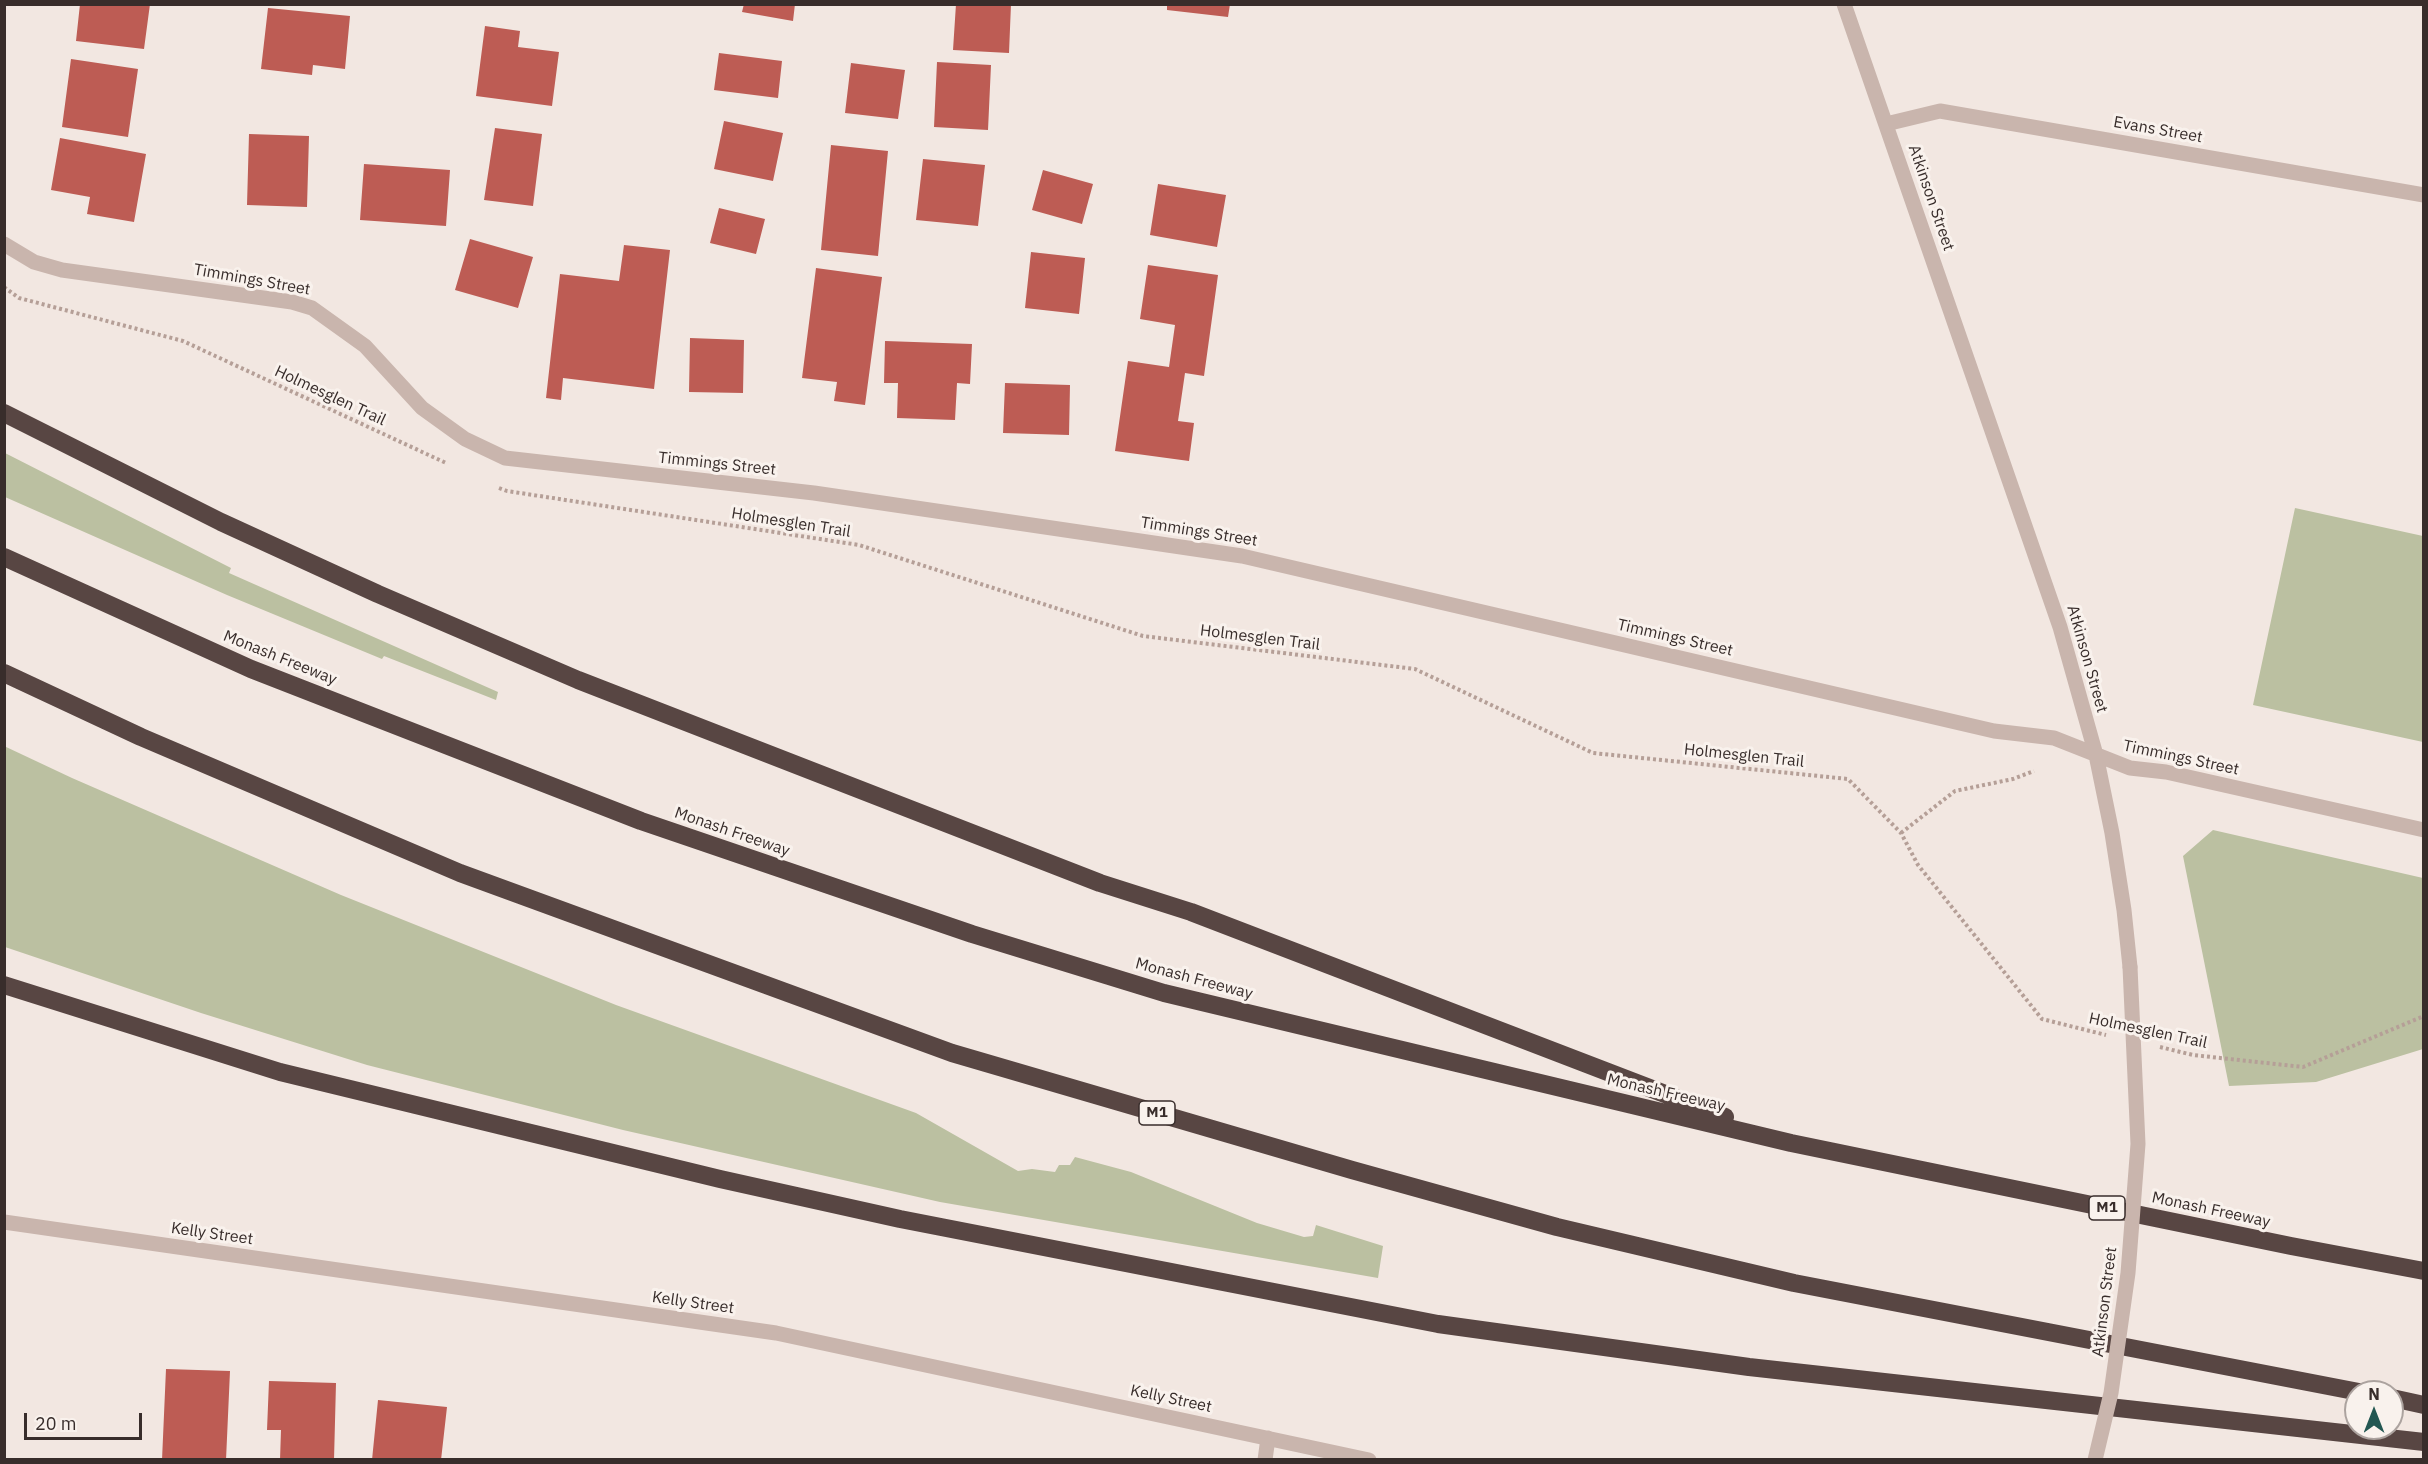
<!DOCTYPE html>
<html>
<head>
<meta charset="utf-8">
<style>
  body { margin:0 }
  #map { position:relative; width:2428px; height:1464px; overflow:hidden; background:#f2e7e1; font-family:"IBM Plex Sans",sans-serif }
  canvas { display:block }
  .frame { position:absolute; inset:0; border:6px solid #382d2b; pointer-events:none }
  .north { position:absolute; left:2344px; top:1380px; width:60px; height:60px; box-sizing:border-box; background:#f9f2ed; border:2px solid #aca39f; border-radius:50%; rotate:0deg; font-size:16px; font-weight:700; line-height:24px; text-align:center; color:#382d2b }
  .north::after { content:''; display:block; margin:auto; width:21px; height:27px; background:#235752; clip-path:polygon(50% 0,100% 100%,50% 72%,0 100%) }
  .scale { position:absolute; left:24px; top:1413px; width:118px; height:27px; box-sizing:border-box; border:3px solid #382d2b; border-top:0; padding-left:8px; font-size:18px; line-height:21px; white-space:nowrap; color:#382d2b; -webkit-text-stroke:4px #f9f2ed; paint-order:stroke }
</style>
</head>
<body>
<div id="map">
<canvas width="2428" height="1464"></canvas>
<div class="frame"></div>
<div class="north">N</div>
<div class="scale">20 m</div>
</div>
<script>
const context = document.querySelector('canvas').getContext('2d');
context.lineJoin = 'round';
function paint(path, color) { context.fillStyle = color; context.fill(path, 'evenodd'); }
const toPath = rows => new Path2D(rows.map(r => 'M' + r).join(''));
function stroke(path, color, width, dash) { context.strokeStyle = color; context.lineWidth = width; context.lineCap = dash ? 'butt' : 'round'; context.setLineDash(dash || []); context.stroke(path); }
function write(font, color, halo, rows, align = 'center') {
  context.font = font + ' "IBM Plex Sans",sans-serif'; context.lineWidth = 6; context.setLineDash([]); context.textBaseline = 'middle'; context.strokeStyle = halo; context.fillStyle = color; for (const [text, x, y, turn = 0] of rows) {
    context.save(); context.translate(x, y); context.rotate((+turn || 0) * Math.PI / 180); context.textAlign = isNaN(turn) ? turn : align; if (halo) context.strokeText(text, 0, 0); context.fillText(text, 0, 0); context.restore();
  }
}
paint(toPath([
  [5,453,231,568,229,573,498,692,496,700,384,656,382,659,227,595,5,497],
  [2295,508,2423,536,2423,742,2253,705],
  [4,746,72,778,341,895,616,1005,916,1113,1018,1171,1032,1169,1055,1172,1059,1165,1070,1165,1075,1157,1131,1172,1257,1223,1304,1237,1313,1236,1316,1225,1383,1246,1378,1278,940,1202,623,1130,367,1065,201,1013,5,947],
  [2213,830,2423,878,2423,1049,2316,1082,2229,1086,2183,856]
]), '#bbc0a1');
paint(toPath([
  [80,4,150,4,144,49,76,41],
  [744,4,795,4,793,21,742,12],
  [956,4,1011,4,1009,53,953,50],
  [1167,4,1230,4,1228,17,1167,10],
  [268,8,350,16,345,69,313,65,312,75,261,69],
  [485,26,520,31,518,47,559,52,552,106,476,96],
  [719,53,782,61,778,98,714,90],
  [71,59,138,69,128,137,62,127],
  [937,62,991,65,988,130,934,127],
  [851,63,905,70,898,119,845,113],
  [724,121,783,133,773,181,714,169],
  [495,128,542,134,533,206,484,200],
  [249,134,309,136,307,207,247,205],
  [60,138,146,154,134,222,87,214,90,197,51,190],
  [831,145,888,151,878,256,821,250],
  [923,159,985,165,978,226,916,220],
  [364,164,450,170,446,226,360,220],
  [1043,170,1093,184,1082,224,1032,210],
  [1158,184,1226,195,1217,247,1150,235],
  [719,208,765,219,756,254,710,243],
  [470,239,533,257,518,308,455,290],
  [624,245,670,250,654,389,563,378,561,400,546,398,560,274,619,281],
  [1031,252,1085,258,1079,314,1025,308],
  [1148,265,1218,275,1204,376,1185,373,1178,421,1194,423,1189,461,1115,451,1128,361,1169,367,1175,325,1140,319],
  [816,268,882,277,865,405,834,401,837,382,802,378],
  [690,338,744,340,743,393,689,392],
  [885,341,972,344,970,384,957,383,955,420,897,418,898,383,884,383],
  [1005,383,1070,385,1069,435,1003,433],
  [166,1369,230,1371,226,1460,162,1460],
  [269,1381,336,1383,334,1460,280,1460,281,1430,267,1430],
  [378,1400,447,1407,441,1460,372,1460]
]), '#bd5c54');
stroke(toPath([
  [4,287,19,298,183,341,446,463],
  [499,488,507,491,859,545,1143,636,1415,669,1593,753,1848,779,1901,833,1918,865,2042,1019,2106,1035],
  [1901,833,1955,791,2013,779,2034,771],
  [2160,1047,2193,1055,2303,1067,2424,1016]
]), '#b59f97', 4, [3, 3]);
stroke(toPath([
  [1844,4,2060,627,2096,755,2112,833,2124,910,2130,967],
  [1886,124,1940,111,2424,195],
  [4,244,34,262,62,270,292,302,312,308,365,346,422,408,465,439,505,458,814,493,1242,556,1994,731,2054,738,2130,768,2166,772,2424,830],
  [4,1222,776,1333,1369,1460],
  [1265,1460,1268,1438]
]), '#c9b5ad', 15);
stroke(toPath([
  [4,413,221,522,378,594,578,680,1100,883,1191,912,1725,1117],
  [4,557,251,669,641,821,972,934,1164,993,1791,1143,2291,1246,2424,1271],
  [4,673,141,737,460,873,952,1053,1352,1170,1557,1227,1794,1283,2359,1392],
  [4,985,280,1072,720,1179,900,1219,1438,1324,1749,1367,2424,1442],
  [2392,1398,2424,1405]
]), '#584643', 18);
stroke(toPath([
  [2095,1460,2111,1393,2128,1273,2138,1144,2130,967]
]), '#c9b5ad', 15);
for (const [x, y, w] of [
  [1157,1113,36],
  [2107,1208,36]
]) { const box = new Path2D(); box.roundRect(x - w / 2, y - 12, w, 24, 4.5); context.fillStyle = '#f9f2ed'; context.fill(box); stroke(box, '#382d2b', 1.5); }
write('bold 15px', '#382d2b', null, [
  ["M1",1157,1113],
  ["M1",2107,1208]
]);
write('16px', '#382d2b', '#f9f2ed', [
  ["Evans Street",2158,130,10],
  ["Atkinson Street",1931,198,71],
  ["Timmings Street",252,280,10],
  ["Holmesglen Trail",330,396,25],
  ["Timmings Street",717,464,6],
  ["Holmesglen Trail",791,523,9],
  ["Timmings Street",1199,532,9],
  ["Holmesglen Trail",1260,638,7],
  ["Timmings Street",1675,638,13],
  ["Monash Freeway",280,658,22],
  ["Atkinson Street",2087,659,74],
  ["Holmesglen Trail",1744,756,6],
  ["Timmings Street",2181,758,12],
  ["Monash Freeway",732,832,19],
  ["Monash Freeway",1194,979,15],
  ["Holmesglen Trail",2148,1031,12],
  ["Monash Freeway",1666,1093,13],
  ["Monash Freeway",2211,1210,12],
  ["Kelly Street",212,1234,8],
  ["Atkinson Street",2105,1302,-83],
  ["Kelly Street",693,1303,8],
  ["Kelly Street",1171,1399,12]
]);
</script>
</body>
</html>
